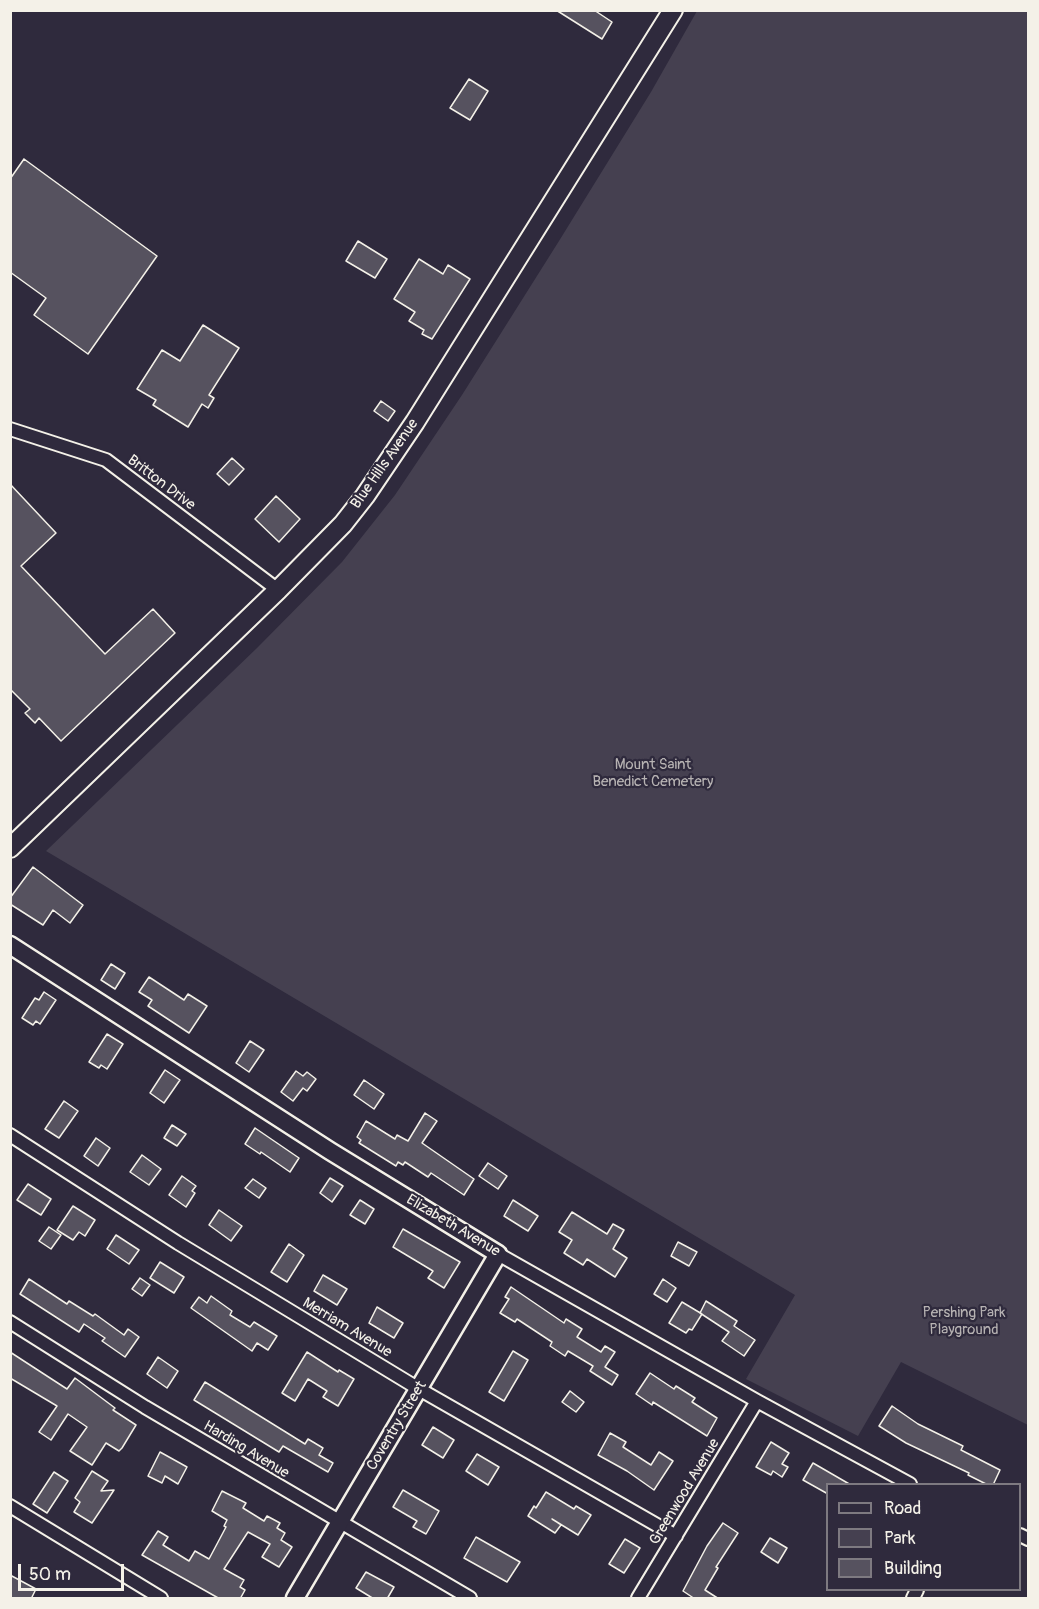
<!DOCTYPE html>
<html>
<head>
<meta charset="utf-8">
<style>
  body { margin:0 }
  #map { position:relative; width:1039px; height:1609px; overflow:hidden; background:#2f2a3d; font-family:Pangolin,sans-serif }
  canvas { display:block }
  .frame { position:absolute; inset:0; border:12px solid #f4f1e8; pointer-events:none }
  .legend { position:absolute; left:826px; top:1483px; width:195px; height:108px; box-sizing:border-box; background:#2f2a3d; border:2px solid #7e7a81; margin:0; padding:8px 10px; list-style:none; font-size:18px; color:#f4f1e8 }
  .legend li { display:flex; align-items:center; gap:12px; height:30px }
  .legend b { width:30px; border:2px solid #7e7a81 }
  .scale { position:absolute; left:18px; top:1564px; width:106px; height:27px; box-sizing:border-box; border:3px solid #f4f1e8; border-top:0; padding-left:8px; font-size:18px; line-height:21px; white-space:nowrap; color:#f4f1e8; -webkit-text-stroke:4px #2f2a3d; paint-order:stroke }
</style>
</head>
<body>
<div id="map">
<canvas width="1039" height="1609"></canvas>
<div class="frame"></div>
<ul class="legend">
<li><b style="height:8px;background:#2f2a3d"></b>Road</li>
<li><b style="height:16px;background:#454050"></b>Park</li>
<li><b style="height:16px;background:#56525f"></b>Building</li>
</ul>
<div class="scale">50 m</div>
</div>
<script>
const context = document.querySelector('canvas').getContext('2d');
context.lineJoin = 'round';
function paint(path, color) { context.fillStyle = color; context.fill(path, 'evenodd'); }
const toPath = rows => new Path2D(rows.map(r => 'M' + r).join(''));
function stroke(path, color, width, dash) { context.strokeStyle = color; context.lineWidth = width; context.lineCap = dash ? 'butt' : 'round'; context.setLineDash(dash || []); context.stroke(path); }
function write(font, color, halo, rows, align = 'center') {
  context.font = font + ' Pangolin,sans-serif'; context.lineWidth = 4.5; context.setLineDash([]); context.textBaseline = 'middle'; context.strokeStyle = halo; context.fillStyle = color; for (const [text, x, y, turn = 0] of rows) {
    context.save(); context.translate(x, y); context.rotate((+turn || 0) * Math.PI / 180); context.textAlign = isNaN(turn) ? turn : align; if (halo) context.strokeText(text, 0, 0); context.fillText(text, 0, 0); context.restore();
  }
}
paint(toPath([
  [697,11,1028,11,1028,1425,901,1362,858,1436,746,1379,795,1295,46,851,257,648,342,562,395,495,462,395,559,241,651,92]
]), '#454050');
const building = toPath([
  [556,10,594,10,612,22,602,39,556,10],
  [469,79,488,91,470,120,450,108,469,79],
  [24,159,157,256,88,354,34,315,46,298,10,272,10,179,24,159],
  [358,241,387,259,375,278,346,261,358,241],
  [419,259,443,274,448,265,470,279,432,339,422,334,424,330,409,321,415,312,394,299,419,259],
  [203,325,239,348,209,395,214,398,208,408,202,404,188,427,153,405,156,400,137,389,162,350,180,361,203,325],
  [381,401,395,411,388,421,374,411,381,401],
  [232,458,244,469,229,485,217,474,232,458],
  [10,484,56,533,21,566,105,654,153,609,175,633,61,741,39,718,35,723,25,713,30,709,10,689,10,484],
  [276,496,300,519,279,542,255,519,276,496],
  [33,867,83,905,70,923,53,910,43,925,10,904,10,898,33,867],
  [111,964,125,973,115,989,101,980,111,964],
  [149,977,184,1000,188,994,207,1006,189,1033,148,1006,152,1000,139,992,149,977],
  [44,992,56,1000,40,1024,36,1021,33,1025,22,1018,35,998,39,1000,44,992],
  [107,1034,123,1044,107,1069,101,1065,99,1068,89,1062,107,1034],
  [250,1041,264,1050,249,1072,236,1063,250,1041],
  [165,1070,180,1080,164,1103,150,1093,165,1070],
  [296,1071,303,1076,307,1072,316,1079,307,1091,303,1088,293,1101,281,1092,296,1071],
  [364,1080,384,1094,374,1109,354,1095,364,1080],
  [64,1101,78,1111,59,1138,45,1129,64,1101],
  [425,1113,437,1121,422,1143,474,1179,464,1195,431,1173,428,1177,405,1162,403,1165,398,1162,396,1166,359,1143,361,1140,357,1137,366,1121,395,1139,397,1135,408,1141,425,1113],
  [172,1125,186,1134,177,1146,164,1138,172,1125],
  [255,1128,299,1158,290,1172,261,1152,260,1154,245,1144,255,1128],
  [96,1138,110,1148,98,1166,84,1156,96,1138],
  [142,1155,161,1169,149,1185,130,1172,142,1155],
  [488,1163,507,1176,498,1189,479,1176,488,1163],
  [182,1176,196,1186,192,1191,195,1193,186,1207,169,1195,182,1176],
  [330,1178,343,1186,332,1202,320,1193,330,1178],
  [253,1179,266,1188,259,1198,245,1188,253,1179],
  [28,1184,51,1199,41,1215,17,1200,28,1184],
  [360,1200,374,1209,365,1224,350,1215,360,1200],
  [513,1200,538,1216,528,1231,504,1216,513,1200],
  [73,1206,95,1220,85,1236,79,1232,73,1240,57,1230,73,1206],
  [219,1210,242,1226,231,1241,209,1225,219,1210],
  [572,1212,607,1234,613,1224,624,1230,613,1249,627,1258,615,1277,587,1259,583,1265,564,1253,572,1240,559,1232,572,1212],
  [49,1227,61,1235,51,1249,39,1241,49,1227],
  [403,1229,460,1262,444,1288,428,1278,433,1271,393,1247,403,1229],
  [116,1235,139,1250,129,1264,107,1249,116,1235],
  [678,1242,697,1252,689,1266,671,1256,678,1242],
  [289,1244,304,1255,287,1282,271,1272,289,1244],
  [160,1262,184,1277,174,1293,150,1278,160,1262],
  [323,1275,347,1289,337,1305,314,1291,323,1275],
  [140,1278,150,1285,142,1296,132,1289,140,1278],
  [29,1279,67,1304,69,1301,93,1316,95,1314,124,1335,128,1329,139,1337,125,1357,102,1341,105,1338,84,1324,79,1332,20,1294,29,1279],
  [663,1279,676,1288,667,1302,654,1294,663,1279],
  [511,1287,564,1323,566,1319,582,1329,577,1337,601,1352,605,1346,615,1352,605,1367,618,1375,612,1385,590,1371,593,1366,568,1351,565,1356,550,1346,552,1342,517,1319,515,1322,500,1313,509,1299,505,1297,511,1287],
  [211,1296,232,1311,230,1315,250,1327,254,1322,277,1336,268,1350,257,1343,252,1351,191,1308,199,1297,207,1303,211,1296],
  [706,1301,737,1321,734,1326,755,1340,744,1356,722,1341,729,1332,700,1313,706,1301],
  [682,1302,702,1314,692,1330,689,1329,686,1333,669,1323,682,1302],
  [377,1307,403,1323,394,1338,369,1323,377,1307],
  [513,1351,528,1360,504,1401,489,1392,513,1351],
  [10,1352,67,1389,75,1378,115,1408,113,1410,136,1425,122,1448,119,1451,106,1443,92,1465,70,1451,87,1427,68,1414,51,1440,39,1432,57,1406,10,1378,10,1352],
  [307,1352,338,1372,339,1370,354,1379,338,1406,323,1397,327,1391,308,1379,295,1401,282,1393,307,1352],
  [158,1357,178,1371,167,1388,147,1374,158,1357],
  [650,1373,674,1389,676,1386,695,1398,692,1402,717,1418,707,1436,653,1402,652,1405,636,1394,650,1373],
  [205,1382,305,1444,308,1439,323,1448,319,1455,333,1463,328,1472,283,1446,279,1452,194,1400,205,1382],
  [570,1391,584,1402,576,1412,562,1402,570,1391],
  [892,1406,918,1424,963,1446,961,1450,1000,1470,993,1485,988,1485,968,1475,969,1473,906,1443,879,1426,892,1406],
  [433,1427,454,1440,443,1458,422,1445,433,1427],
  [610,1433,626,1442,623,1447,651,1465,659,1452,673,1461,654,1490,627,1471,598,1455,610,1433],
  [771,1442,789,1453,782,1464,788,1467,782,1477,773,1471,771,1475,756,1467,771,1442],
  [160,1452,187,1467,178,1484,165,1476,162,1483,148,1476,160,1452],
  [477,1454,499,1467,488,1485,466,1471,477,1454],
  [813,1463,851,1485,828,1485,828,1494,803,1480,813,1463],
  [92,1471,108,1481,101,1491,114,1490,92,1523,74,1512,80,1502,75,1498,92,1471],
  [54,1472,68,1481,47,1513,33,1504,54,1472],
  [403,1490,439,1511,426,1534,413,1527,417,1521,393,1507,403,1490],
  [222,1491,246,1503,243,1508,264,1521,267,1516,280,1523,277,1528,285,1533,281,1540,292,1547,279,1567,262,1557,270,1544,248,1532,224,1569,244,1580,240,1587,245,1590,240,1599,220,1599,142,1555,158,1531,168,1537,163,1545,189,1561,195,1551,209,1559,226,1527,224,1526,227,1520,212,1511,222,1491],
  [546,1492,574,1509,576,1506,591,1515,578,1535,552,1519,561,1525,555,1533,528,1516,534,1506,536,1508,546,1492],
  [723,1523,738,1533,716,1567,718,1568,705,1590,719,1599,695,1599,683,1591,707,1546,723,1523],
  [476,1537,520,1562,507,1582,464,1558,476,1537],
  [770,1538,787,1548,778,1563,761,1552,770,1538],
  [625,1539,640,1548,624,1573,609,1564,625,1539],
  [366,1572,394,1587,387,1599,374,1599,356,1588,366,1572],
  [10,1575,36,1589,31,1599,10,1599,10,1575]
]);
paint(building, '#56525f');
stroke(building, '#f4f1e8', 1.5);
const minor = toPath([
  [10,429,106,460,278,590],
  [10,1135,178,1243,419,1389,676,1536],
  [498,1254,757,1401,910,1484],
  [10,1322,145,1407,470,1598],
  [10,1506,161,1598],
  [1020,1535,1028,1539],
  [638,1598,757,1401],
  [913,1598,917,1590]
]);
const tertiary = toPath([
  [10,945,330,1151,498,1254,295,1598]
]);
const secondary = toPath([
  [10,848,278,590,343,524,365,496,415,422,673,10]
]);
stroke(minor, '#f4f1e8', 16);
stroke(tertiary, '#f4f1e8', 21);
stroke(secondary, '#f4f1e8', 22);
stroke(minor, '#2f2a3d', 12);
stroke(tertiary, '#2f2a3d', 16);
stroke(secondary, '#2f2a3d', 18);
write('15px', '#f4f1e8', '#2f2a3d', [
  ["Blue Hills Avenue",385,464,-55],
  ["Britton Drive",161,483,37],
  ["Elizabeth Avenue",453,1226,31],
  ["Merriam Avenue",347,1328,31],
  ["Coventry Street",397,1426,-59],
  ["Harding Avenue",246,1450,31],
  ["Greenwood Avenue",685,1492,-59]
]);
write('15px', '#b7b3b3', '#2f2a3d', [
  ["Mount Saint",653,765],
  ["Benedict Cemetery",653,782],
  ["Pershing Park",964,1313],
  ["Playground",964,1330]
]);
</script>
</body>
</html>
